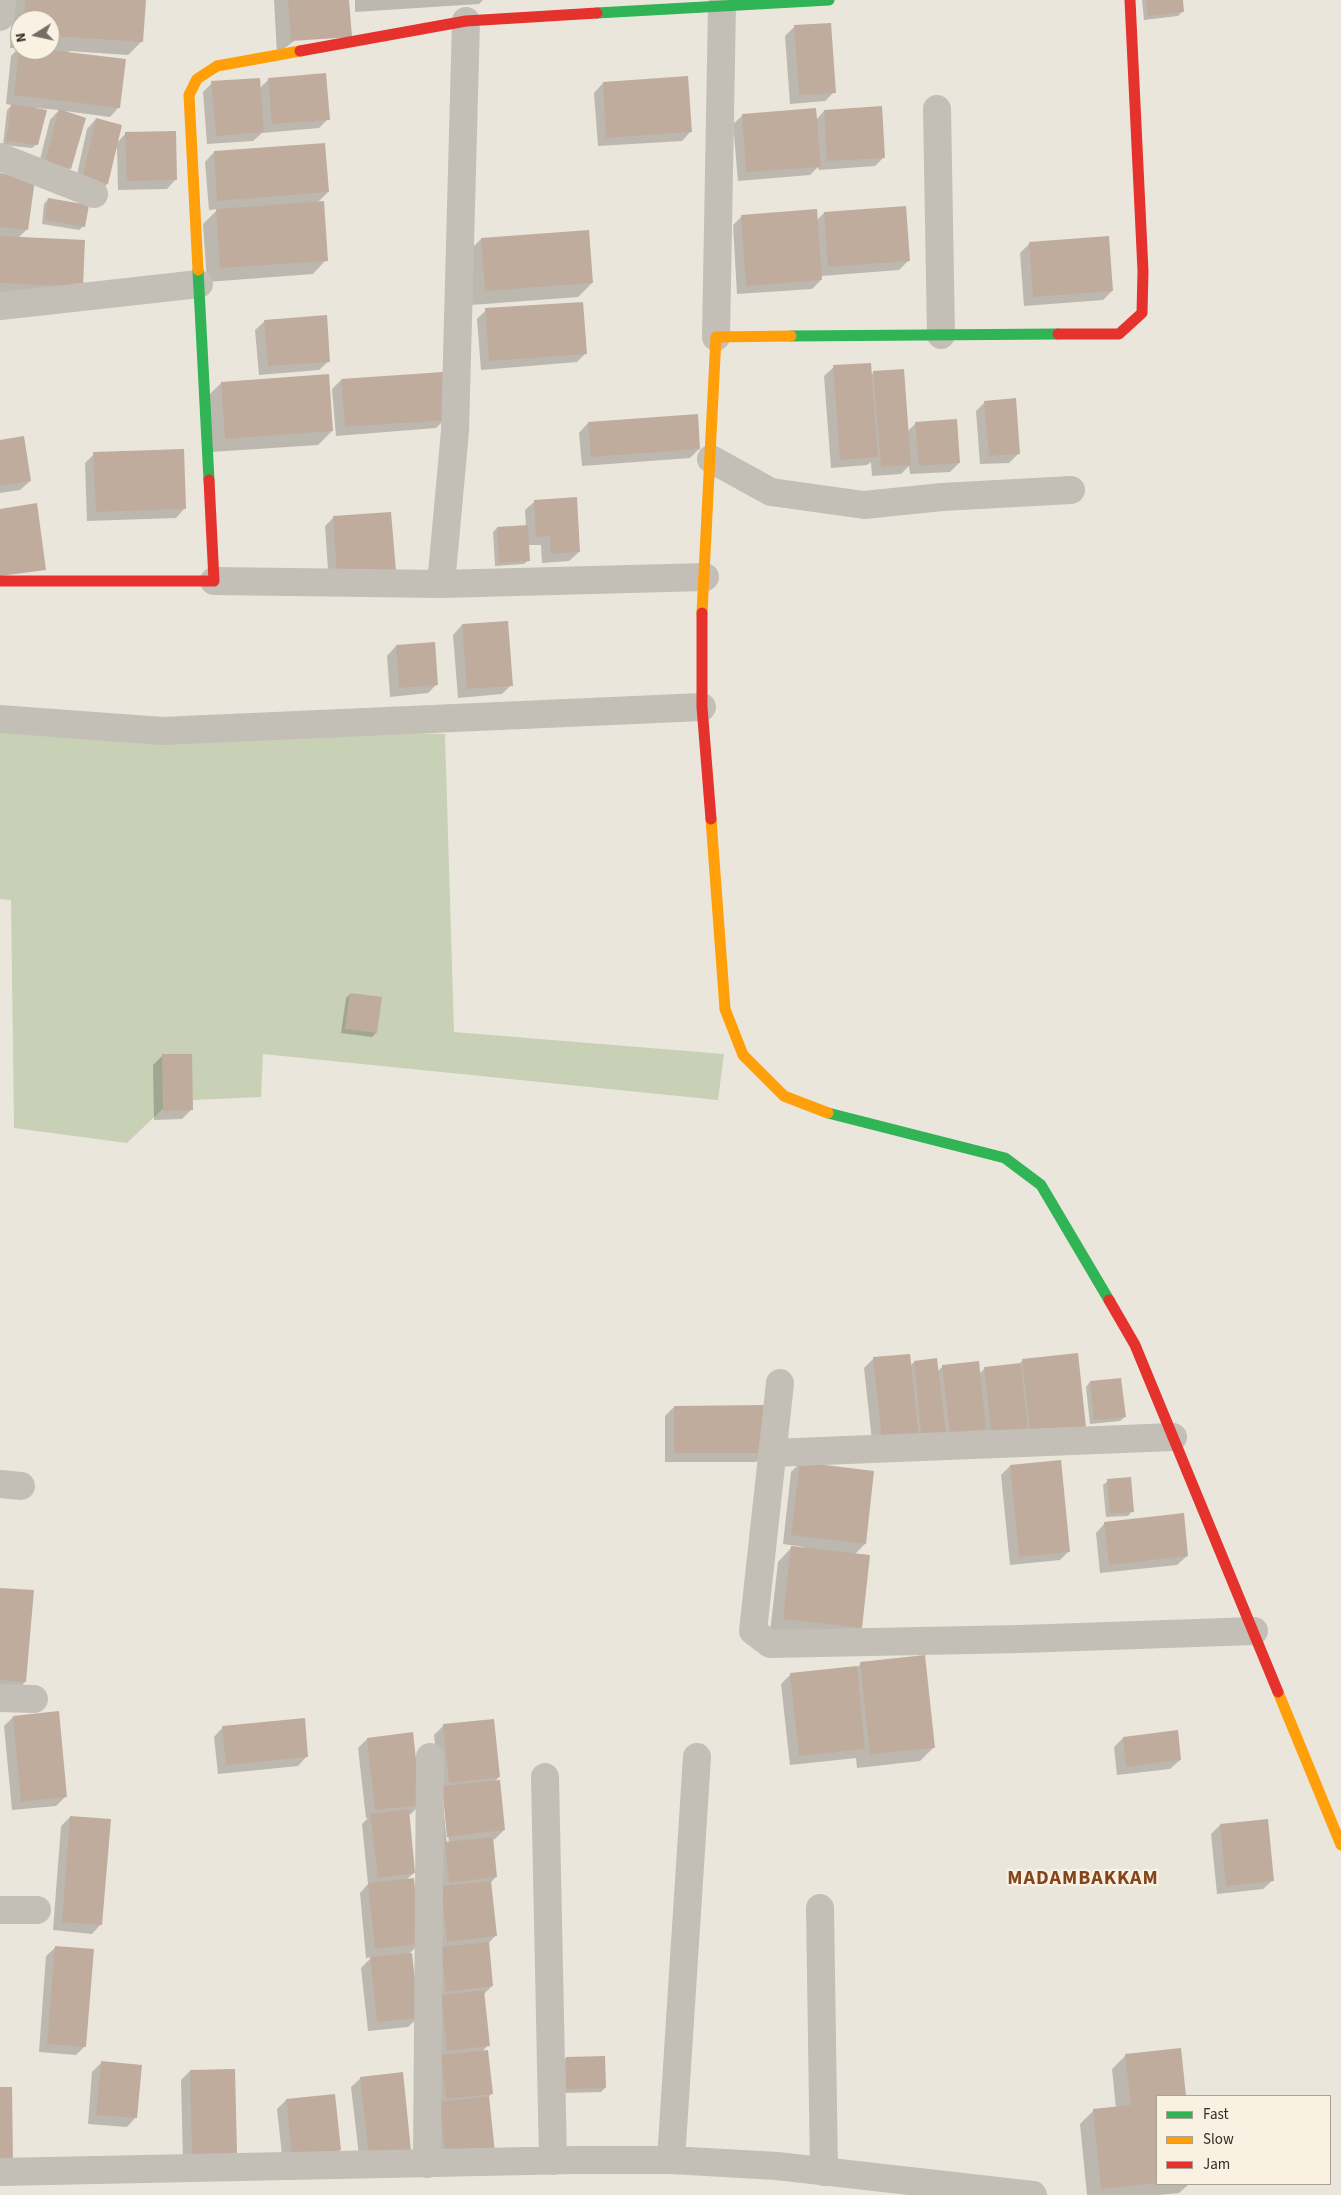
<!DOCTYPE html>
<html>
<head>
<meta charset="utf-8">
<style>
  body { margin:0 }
  #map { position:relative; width:1341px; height:2195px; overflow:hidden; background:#ebe6dc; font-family:"Source Sans 3",sans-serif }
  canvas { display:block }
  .legend { position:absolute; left:1156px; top:2095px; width:175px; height:90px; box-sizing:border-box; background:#f9f2e2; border:1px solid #aaa396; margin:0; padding:6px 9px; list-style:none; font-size:15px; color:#332c25 }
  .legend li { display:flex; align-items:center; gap:10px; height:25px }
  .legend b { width:25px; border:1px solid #aaa396 }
  .north { position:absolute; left:10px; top:10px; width:50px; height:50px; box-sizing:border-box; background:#f9f2e2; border:1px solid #aaa396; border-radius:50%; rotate:260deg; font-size:14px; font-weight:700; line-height:20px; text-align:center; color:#332c25 }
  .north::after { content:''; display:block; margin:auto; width:18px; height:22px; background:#736d65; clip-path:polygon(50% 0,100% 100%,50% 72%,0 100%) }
</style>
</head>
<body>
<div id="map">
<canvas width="1341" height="2195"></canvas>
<ul class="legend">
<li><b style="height:6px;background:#30b455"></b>Fast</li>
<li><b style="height:6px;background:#ff9f0a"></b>Slow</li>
<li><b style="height:6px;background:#e5322d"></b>Jam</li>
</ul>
<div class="north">N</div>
</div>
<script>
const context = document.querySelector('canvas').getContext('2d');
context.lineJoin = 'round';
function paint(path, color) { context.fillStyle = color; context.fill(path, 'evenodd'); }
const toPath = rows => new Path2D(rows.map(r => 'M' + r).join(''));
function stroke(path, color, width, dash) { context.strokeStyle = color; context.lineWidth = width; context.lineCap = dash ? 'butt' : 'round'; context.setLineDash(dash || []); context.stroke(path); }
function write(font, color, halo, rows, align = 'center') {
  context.font = font + ' "Source Sans 3",sans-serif'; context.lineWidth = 4.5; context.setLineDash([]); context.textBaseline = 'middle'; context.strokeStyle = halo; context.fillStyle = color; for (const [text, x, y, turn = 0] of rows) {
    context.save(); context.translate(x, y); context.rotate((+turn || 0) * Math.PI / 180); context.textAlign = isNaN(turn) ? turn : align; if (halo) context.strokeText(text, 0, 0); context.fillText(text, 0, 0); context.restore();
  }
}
paint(toPath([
  [0,723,445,734,454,1032,724,1054,718,1100,263,1054,261,1097,171,1101,127,1143,14,1128,11,900,0,899]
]), '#c8d1b6');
paint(toPath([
  [13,0,145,0,142,41,128,55,69,51,69,53,119,107,110,117,65,111,70,168,61,177,37,171,50,120,59,110,36,108,37,144,32,148,3,145,7,110,12,105,6,104,11,56,19,48,10,48],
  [20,20,50,20,50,50,20,50],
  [274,0,348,0,277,54],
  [355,0,483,0,479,4,355,12],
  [1142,0,1181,0,1183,11,1178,16,1144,20],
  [794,27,834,92,825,101,790,104,785,36],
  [269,79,328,119,319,128,262,133,253,141,207,144,203,92,212,83,260,88],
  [603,83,691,131,682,141,598,146,594,93],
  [824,111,884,157,875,166,819,170,818,167,810,175,738,181,733,124,743,115,816,120],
  [96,119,117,143,126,133,176,179,167,189,118,190,117,146,107,184,98,193,74,188,87,129],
  [324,144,328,192,317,203,326,260,313,274,207,282,203,224,218,209,209,210,205,162,214,152],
  [0,175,27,229,18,238,72,296,0,292],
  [48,199,84,226,79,230,42,224,44,204],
  [824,213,908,261,899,270,821,276,821,280,812,289,737,294,733,225,742,216,816,221],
  [481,239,592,283,578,297,471,305,467,253],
  [1029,244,1112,291,1103,300,1024,306,1020,253],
  [486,310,586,353,577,362,481,370,477,319],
  [265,321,329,361,319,370,259,375,255,330],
  [834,367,870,376,874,372,908,431,916,423,959,463,950,472,910,474,909,466,901,474,872,476,871,462,867,465,831,468,824,376],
  [341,380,445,419,436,428,336,436,332,389],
  [221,383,332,431,318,445,211,452,207,397],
  [985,402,1019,453,1009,463,980,464,976,411],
  [588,423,699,449,690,458,582,466,579,433],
  [0,441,30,481,20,490,0,493],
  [94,454,185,508,176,518,87,521,85,463],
  [535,501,579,552,569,561,542,563,541,545,528,545,529,560,524,564,495,566,493,532,497,528,526,527,525,510],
  [390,513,329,584,325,526,334,517],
  [462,625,511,685,502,694,458,698,453,635],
  [396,646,437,684,428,693,390,697,387,656],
  [350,994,376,1033,372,1037,341,1033,346,998],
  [162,1056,191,1110,182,1119,154,1120,153,1065],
  [873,1359,910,1366,914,1362,938,1371,943,1366,979,1374,985,1368,1019,1364,1023,1360,1085,1427,873,1450,864,1368],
  [1090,1382,1125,1417,1120,1421,1090,1424,1086,1387],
  [674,1407,765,1453,756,1462,665,1462,665,1416],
  [1060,1462,1069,1551,1060,1560,1010,1565,1001,1475,1010,1466],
  [800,1463,865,1544,854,1555,861,1627,847,1641,770,1632,778,1562,791,1548,804,1549,804,1547,783,1544,791,1472],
  [1108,1481,1132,1511,1128,1516,1106,1517,1103,1485],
  [1105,1523,1187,1556,1177,1565,1100,1573,1096,1533],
  [0,1589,25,1682,11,1696,0,1695],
  [861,1664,934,1747,920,1761,857,1768,856,1758,790,1765,781,1684,791,1674,857,1667],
  [13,1717,65,1797,56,1806,12,1810,4,1726],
  [492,1720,499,1777,494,1782,504,1830,495,1839,492,1840,496,1877,490,1883,495,1936,488,1944,492,1986,483,1995,488,2045,482,2052,491,2094,437,2167,437,1852,444,1845,439,1845,440,1790,434,1735,443,1726],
  [442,1794,444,1794,449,1843,447,1843],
  [223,1727,307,1756,298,1766,218,1774,214,1737],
  [1123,1738,1180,1760,1170,1769,1117,1775,1114,1747],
  [367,1739,420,1804,411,1814,408,1814,414,1873,406,1880,419,1944,410,1953,418,2018,408,2027,368,2031,361,1968,372,1957,366,1958,360,1893,368,1884,362,1824,368,1818,366,1818,358,1748],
  [70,1817,101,1924,92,1934,53,1930,61,1826],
  [1220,1825,1273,1880,1263,1889,1217,1894,1211,1834],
  [56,1947,85,2046,76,2055,39,2052,46,1956],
  [1180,2050,1185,2096,1157,2096,1157,2184,1189,2184,1179,2193,1159,2195,1087,2195,1080,2124,1094,2110,1116,2108,1112,2069,1126,2055],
  [566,2058,605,2088,601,2092,562,2093,562,2062],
  [101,2063,136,2117,127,2127,88,2124,92,2072],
  [190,2071,235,2152,226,2161,183,2162,181,2080],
  [361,2078,410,2151,360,2164,351,2087],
  [286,2100,340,2150,331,2159,283,2164,277,2109]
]), '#0003');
paint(toPath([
  [25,0,146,0,143,42,50,36,50,20,24,20],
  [288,0,349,0,352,37,291,41],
  [1146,0,1183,0,1184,12,1148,16],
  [831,23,836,93,799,95,794,25],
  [19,50,50,50,126,59,120,108,14,95],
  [326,73,330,120,272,124,268,78],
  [688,76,692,132,606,138,603,82],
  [260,78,264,132,216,136,211,81],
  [11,104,47,110,38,145,6,141],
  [882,106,885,158,827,161,824,110],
  [816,108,821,167,746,172,742,114],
  [59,109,86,118,71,169,45,162],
  [96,118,122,125,108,184,82,179],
  [176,131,177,180,127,181,125,132],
  [325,143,329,192,217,201,214,151],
  [0,173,35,180,28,230,0,227],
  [48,198,89,205,85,227,45,220],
  [324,201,328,261,220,268,216,209],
  [906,206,910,261,828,267,824,212],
  [817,209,822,280,746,286,741,215],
  [589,230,593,283,485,291,481,238],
  [0,236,85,240,83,287,0,283],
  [1109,236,1113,291,1033,297,1029,242],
  [583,302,587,354,489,361,485,308],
  [327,315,330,362,268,366,264,320],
  [871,363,878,457,840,460,833,365],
  [904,369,911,465,881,467,873,371],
  [443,372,447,420,345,427,341,379],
  [329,374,333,431,225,439,221,382],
  [1016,398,1020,454,989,456,984,401],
  [698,414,700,449,591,457,588,422],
  [957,419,960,463,919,466,915,422],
  [24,436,31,481,0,486,0,440],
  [184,449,186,509,96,512,93,452],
  [577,497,580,552,551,554,550,536,536,537,534,500],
  [37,503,46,570,0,576,0,509],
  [391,512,396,571,337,576,333,516],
  [528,525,530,561,499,563,497,527],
  [508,621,513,686,467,689,462,624],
  [435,642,438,685,399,688,396,645],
  [350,993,382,997,377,1033,345,1029],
  [162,1054,192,1054,193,1110,163,1111],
  [1078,1353,1086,1427,1030,1433,1022,1359],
  [910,1354,919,1437,882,1441,873,1357],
  [937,1358,946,1432,921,1435,914,1361],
  [979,1361,986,1429,950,1433,942,1365],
  [1021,1363,1028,1432,992,1437,984,1367],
  [1121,1378,1126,1417,1094,1420,1090,1381],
  [766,1405,766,1453,674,1453,674,1406],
  [1061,1460,1070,1552,1019,1557,1010,1465],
  [800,1462,874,1471,866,1544,791,1535],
  [1131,1477,1134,1512,1110,1514,1107,1479],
  [1184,1513,1188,1556,1109,1565,1104,1522],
  [791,1546,870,1555,862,1628,783,1619],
  [0,1588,34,1590,26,1682,0,1680],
  [925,1655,935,1748,870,1754,860,1662],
  [857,1666,865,1749,799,1756,790,1673],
  [59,1711,67,1797,21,1802,13,1716],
  [305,1718,308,1757,226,1765,222,1726],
  [494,1719,500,1777,449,1783,443,1724],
  [1178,1730,1181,1760,1126,1767,1123,1737],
  [413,1732,421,1805,375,1810,367,1738],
  [500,1780,505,1830,447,1837,442,1786],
  [409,1809,415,1873,378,1878,370,1814],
  [70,1816,111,1819,102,1925,62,1922],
  [1268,1819,1274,1881,1226,1886,1220,1824],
  [493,1837,497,1877,449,1883,445,1842],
  [414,1878,420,1944,375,1949,368,1883],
  [491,1881,497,1936,447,1942,441,1886],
  [489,1942,493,1986,446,1992,441,1947],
  [55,1946,94,1949,86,2047,47,2044],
  [412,1953,419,2018,377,2022,370,1957],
  [484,1990,490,2046,447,2051,441,1995],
  [1181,2048,1186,2096,1157,2096,1157,2183,1101,2189,1093,2109,1131,2105,1125,2054],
  [488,2050,493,2094,446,2099,441,2055],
  [605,2056,606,2088,566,2089,566,2057],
  [101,2061,142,2065,137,2118,96,2115],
  [235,2069,237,2153,192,2154,190,2070],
  [403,2072,411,2151,369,2155,360,2077],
  [0,2087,12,2087,13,2162,0,2162],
  [335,2094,341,2150,292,2155,286,2099],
  [489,2096,495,2153,446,2158,439,2102]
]), '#bfac9d');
stroke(toPath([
  [0,17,2,0],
  [937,109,941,335],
  [0,157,94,194],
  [0,306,199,284],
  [716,337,722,5],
  [711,459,771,492,864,505,942,497,1071,490],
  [214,581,441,584,455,431,466,21],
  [441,584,705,577],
  [0,719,162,731,702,707],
  [780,1383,753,1631,770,1644,1021,1639,1254,1631],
  [772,1453,1173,1437],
  [0,1484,21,1486],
  [0,1698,34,1699],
  [545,1777,553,2161],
  [820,1908,824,2172],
  [0,1910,37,1910],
  [671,2160,697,1757],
  [427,2164,430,1757],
  [0,2172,576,2160,671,2160,777,2166,1033,2195]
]), '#c3beb6', 28);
stroke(toPath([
  [597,13,829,0],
  [198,270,209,480],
  [791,336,1058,334],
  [828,1113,1005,1158,1041,1185,1109,1300]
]), '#30b455', 11);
stroke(toPath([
  [198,270,189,95,197,79,217,66,300,51],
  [702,613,716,337,791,336],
  [711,819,725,1009,743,1055,784,1096,828,1113],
  [1278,1692,1341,1845]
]), '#ff9f0a', 11);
stroke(toPath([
  [300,51,466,21,597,13],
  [1058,334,1119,334,1142,313,1143,271,1130,0],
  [0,581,214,581,209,480],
  [702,613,702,707,711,819],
  [1109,1300,1135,1345,1278,1692]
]), '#e5322d', 11);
context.letterSpacing = '1px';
write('bold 20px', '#83451d', '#f9f2e2', [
  ["MADAMBAKKAM",1083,1880]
]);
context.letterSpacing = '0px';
</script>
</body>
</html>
